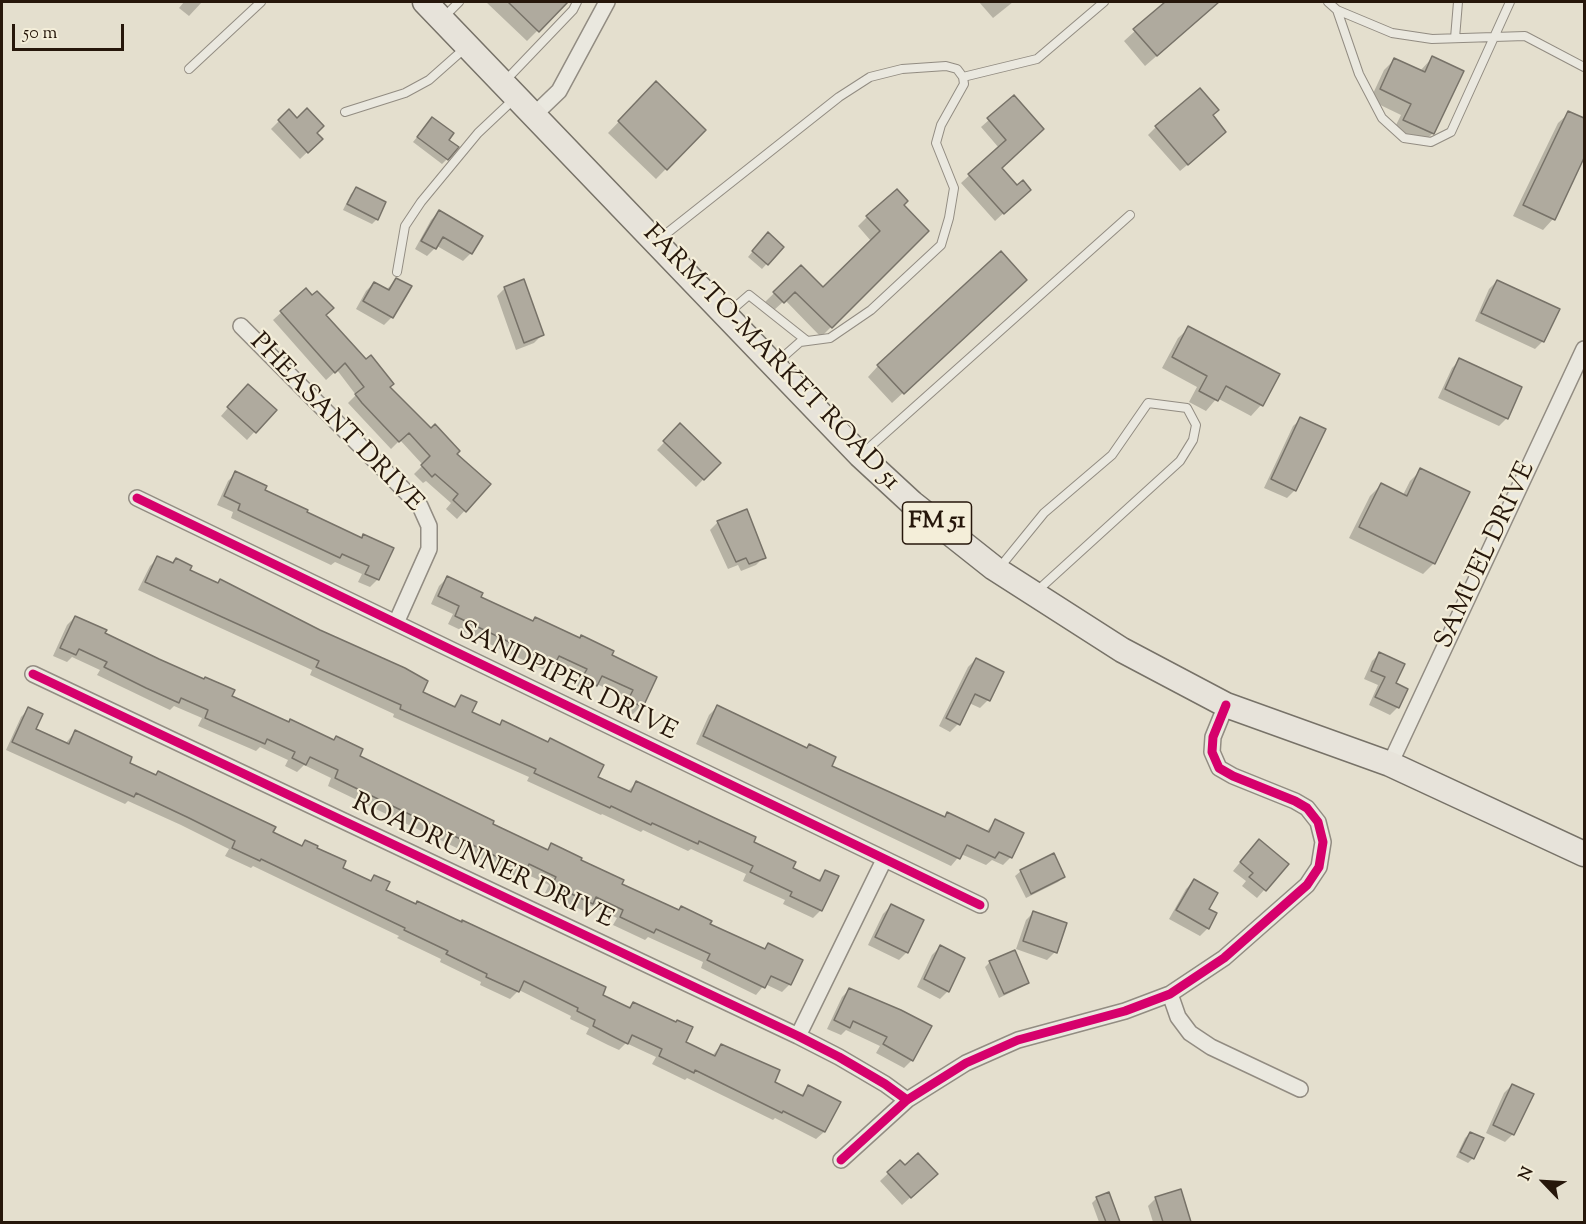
<!DOCTYPE html>
<html>
<head>
<meta charset="utf-8">
<style>
  body { margin:0 }
  #map { position:relative; width:1586px; height:1224px; overflow:hidden; background:#e4dfce; font-family:"Sorts Mill Goudy",serif }
  canvas { display:block }
  .frame { position:absolute; inset:0; border:3px solid #26170b; pointer-events:none }
  .north { position:absolute; left:1514px; top:1152px; width:60px; height:60px; -webkit-text-stroke:4px #f4eed9; paint-order:stroke; rotate:295deg; font-size:16px; font-weight:700; line-height:24px; text-align:center; color:#26170b }
  .north::after { content:''; display:block; margin:auto; width:21px; height:27px; background:#26170b; clip-path:polygon(50% 0,100% 100%,50% 72%,0 100%) }
  .scale { position:absolute; left:12px; top:24px; width:112px; height:27px; box-sizing:border-box; border:3px solid #26170b; border-top:0; padding-left:8px; font-size:18px; line-height:21px; white-space:nowrap; color:#26170b; -webkit-text-stroke:4px #f4eed9; paint-order:stroke }
</style>
</head>
<body>
<div id="map">
<canvas width="1586" height="1224"></canvas>
<div class="frame"></div>
<div class="north">N</div>
<div class="scale">50 m</div>
</div>
<script>
const context = document.querySelector('canvas').getContext('2d');
context.lineJoin = 'round';
function paint(path, color) { context.fillStyle = color; context.fill(path, 'evenodd'); }
const toPath = rows => new Path2D(rows.map(r => 'M' + r).join(''));
function stroke(path, color, width, dash) { context.strokeStyle = color; context.lineWidth = width; context.lineCap = dash ? 'butt' : 'round'; context.setLineDash(dash || []); context.stroke(path); }
function write(font, color, halo, rows, align = 'center') {
  context.font = font + ' "Sorts Mill Goudy",serif'; context.lineWidth = 4.5; context.setLineDash([]); context.textBaseline = 'middle'; context.strokeStyle = halo; context.fillStyle = color; for (const [text, x, y, turn = 0] of rows) {
    context.save(); context.translate(x, y); context.rotate((+turn || 0) * Math.PI / 180); context.textAlign = isNaN(turn) ? turn : align; if (halo) context.strokeText(text, 0, 0); context.fillText(text, 0, 0); context.restore();
  }
}
paint(toPath([
  [184,2,202,2,189,16,179,8],
  [486,2,566,2,527,41],
  [979,2,1013,2,993,18],
  [1167,2,1219,2,1145,66,1124,41],
  [1432,58,1433,133,1422,144,1393,131,1401,115,1370,100,1384,70,1395,59,1420,71],
  [656,83,704,130,656,179,608,133],
  [289,111,321,139,300,159,271,129],
  [1569,113,1584,120,1584,155,1553,219,1543,230,1513,216,1558,123],
  [1211,116,1217,140,1180,171,1148,135,1156,127],
  [432,119,447,140,447,159,442,164,413,142],
  [989,120,1042,129,1000,168,1021,197,995,221,961,183,999,148,981,127],
  [356,189,377,219,372,224,343,210,351,194],
  [902,205,927,231,821,337,785,300,773,311,765,302,801,267,823,289,871,241,858,226,867,217],
  [439,212,471,253,463,261,437,246,427,256,415,249,431,220],
  [763,239,782,247,762,269,748,257],
  [396,280,409,287,392,317,384,325,356,309,366,291,374,283,386,290],
  [1497,281,1543,341,1535,349,1475,321,1489,289],
  [505,288,542,335,534,343,516,350,497,296],
  [306,290,325,315,388,387,489,484,457,519,446,509,451,503,426,481,423,483,414,474,423,465,400,440,391,449,348,403,356,395,337,370,326,380,273,320],
  [1014,290,892,403,868,377,878,366],
  [1189,328,1278,375,1261,405,1251,416,1217,398,1206,411,1189,402,1197,387,1162,368,1178,338],
  [1460,360,1507,418,1499,426,1438,398,1452,368],
  [240,394,274,410,247,440,221,416],
  [1301,419,1295,490,1287,498,1264,488,1293,426],
  [680,426,719,463,696,487,657,450],
  [1421,470,1434,563,1423,574,1349,538,1370,496,1381,485,1403,495,1410,481],
  [236,473,305,513,361,539,364,536,392,549,378,579,370,587,358,582,362,574,335,562,331,565,231,518,233,512,217,505,228,481],
  [718,522,764,557,756,565,741,571,738,565,728,569,710,530],
  [158,558,172,564,176,560,188,571,217,584,220,580,421,693,452,708,461,697,470,713,498,726,502,722,596,778,628,791,636,783,752,843,791,869,817,881,826,872,837,877,821,910,813,918,783,904,785,900,743,881,746,874,691,849,688,851,643,830,641,832,602,814,601,815,527,781,529,777,393,717,394,714,310,675,312,670,138,590,150,566],
  [447,578,479,597,655,677,641,706,633,714,622,708,626,699,597,684,588,693,575,687,580,677,553,664,546,671,448,624,453,614,431,604,439,586],
  [75,617,103,634,288,724,333,741,336,738,358,756,491,824,546,850,552,845,620,885,677,911,681,908,708,925,763,950,769,945,790,984,782,992,765,984,756,995,701,968,703,962,648,937,645,940,613,925,617,918,589,905,584,911,545,893,549,885,522,872,517,877,328,786,331,778,304,765,297,772,285,766,288,760,260,747,256,751,198,726,202,718,174,706,170,710,97,675,100,670,72,657,67,662,53,656,67,625],
  [1380,653,1394,684,1406,690,1398,707,1390,715,1369,705,1378,685,1364,679,1372,661],
  [976,659,1002,672,988,700,980,708,969,703,958,724,950,732,939,726,968,667],
  [717,707,830,767,943,818,947,814,986,832,995,821,1011,857,1003,865,992,860,986,865,961,854,951,866,696,744,709,715],
  [29,709,34,730,65,744,75,732,128,764,271,833,300,847,305,842,341,869,369,882,374,876,384,891,628,1008,633,1003,684,1042,712,1056,721,1045,773,1083,800,1096,809,1087,839,1103,824,1132,816,1139,775,1118,773,1120,687,1078,685,1080,652,1064,656,1057,626,1043,619,1050,608,1045,586,1034,589,1028,570,1019,571,1016,519,990,510,999,480,985,481,982,440,962,441,959,397,938,399,936,253,866,251,868,225,856,229,849,181,825,128,801,125,804,6,750,21,717],
  [1251,849,1287,864,1257,898,1242,886,1246,881,1233,871],
  [1021,871,1063,877,1058,882,1026,898,1015,876],
  [1194,881,1207,909,1208,928,1200,936,1169,919,1186,889],
  [891,906,907,952,899,960,868,945,883,914],
  [1034,912,1055,952,1047,960,1016,949,1026,920],
  [940,947,948,991,940,999,917,987,932,955],
  [990,962,1027,982,1022,987,999,998,985,967],
  [850,989,912,1060,904,1068,876,1053,880,1046,846,1030,841,1035,827,1029,842,997],
  [1512,1085,1513,1134,1505,1142,1486,1133,1504,1093],
  [1470,1133,1473,1158,1468,1163,1456,1157,1465,1138],
  [900,1162,905,1167,936,1174,902,1205,880,1181],
  [1180,1191,1190,1222,1153,1222,1148,1206,1156,1198],
  [1097,1198,1117,1220,1115,1222,1099,1222,1092,1203]
]), '#0003');
const building = toPath([
  [508,2,568,2,539,32,508,2],
  [1165,2,1219,2,1157,56,1133,29,1165,2],
  [1432,56,1464,71,1434,134,1403,120,1411,104,1380,89,1394,58,1425,72,1432,56],
  [656,81,706,130,667,170,618,121,656,81],
  [1200,88,1219,110,1213,115,1226,132,1188,165,1155,126,1200,88],
  [1014,95,1044,129,1002,168,1017,185,1023,180,1031,190,1004,214,968,174,1006,140,987,118,1014,95],
  [307,108,324,126,317,133,323,139,308,153,278,120,289,109,297,118,307,108],
  [1568,111,1584,118,1584,158,1555,220,1523,205,1568,111],
  [432,117,454,133,449,140,459,147,448,160,417,137,432,117],
  [356,187,386,202,378,220,347,204,356,187],
  [897,189,908,201,904,205,929,231,832,328,795,292,784,303,773,292,801,265,823,287,880,231,866,216,897,189],
  [439,210,483,236,472,254,443,237,436,249,421,241,439,210],
  [768,232,784,247,768,265,752,251,768,232],
  [1001,251,1027,280,904,394,877,365,1001,251],
  [396,278,412,286,393,318,363,301,374,282,389,290,396,278],
  [524,279,544,335,524,343,504,287,524,279],
  [1497,280,1560,309,1544,342,1481,313,1497,280],
  [306,288,312,295,317,291,334,308,326,315,366,359,371,355,394,384,390,387,431,428,435,424,460,451,457,454,491,484,466,512,453,500,458,494,435,474,432,477,421,465,430,456,409,433,399,442,362,403,355,394,364,387,345,363,335,373,280,311,306,288],
  [1188,326,1280,374,1263,406,1226,386,1218,401,1199,391,1207,376,1172,357,1188,326],
  [1459,358,1522,387,1508,419,1445,389,1459,358],
  [248,384,277,410,256,433,227,407,248,384],
  [1300,417,1326,429,1296,491,1271,479,1300,417],
  [680,423,721,463,704,480,663,441,680,423],
  [1420,468,1470,492,1435,564,1359,527,1381,483,1407,496,1420,468],
  [235,471,267,486,265,490,308,510,307,512,362,538,363,534,394,548,379,580,365,574,369,566,342,554,340,558,238,510,240,504,224,496,235,471],
  [747,509,766,558,749,564,746,558,736,562,717,521,747,509],
  [157,556,173,563,176,558,192,566,190,570,218,583,220,579,320,630,405,668,428,681,423,692,455,707,461,695,477,702,472,712,500,725,502,720,548,742,550,738,604,765,598,777,631,792,636,781,719,820,756,837,754,842,796,862,793,868,820,881,825,870,839,876,822,911,790,896,792,892,750,872,753,866,699,841,698,844,652,823,651,825,611,806,610,808,534,773,536,769,400,709,401,705,316,667,319,661,145,582,157,556],
  [447,576,483,593,481,597,533,621,535,617,580,638,581,635,614,651,612,655,657,677,643,707,628,700,633,690,602,676,597,686,582,678,587,669,559,656,555,664,455,616,459,606,438,596,447,576],
  [75,616,107,630,105,633,159,659,204,679,205,677,235,690,232,696,289,722,290,719,334,740,336,736,363,749,360,756,494,821,493,824,548,850,551,843,582,858,581,860,624,880,622,884,679,910,681,906,712,921,710,924,765,949,768,943,803,960,791,985,771,976,765,988,707,960,710,954,656,929,654,933,620,917,623,910,596,897,593,904,552,885,556,877,529,864,526,871,335,778,338,770,310,757,306,765,292,758,295,752,267,739,265,744,205,718,208,710,181,698,179,703,146,688,104,667,107,662,79,649,76,655,60,648,75,616],
  [1379,652,1405,664,1396,683,1408,689,1399,708,1375,697,1385,677,1371,671,1379,652],
  [976,658,1004,672,990,701,975,694,960,725,946,718,976,658],
  [717,705,807,748,809,744,836,757,832,766,945,817,947,812,989,832,995,819,1024,833,1012,858,999,852,995,858,967,845,960,859,703,736,717,705],
  [28,707,43,714,36,729,69,744,75,730,132,757,130,763,156,775,158,771,276,827,273,832,302,846,305,840,318,846,317,848,346,861,343,868,371,881,374,875,390,882,386,890,416,904,417,901,462,922,462,920,606,987,603,995,630,1008,633,1002,676,1022,677,1020,693,1027,686,1042,715,1056,721,1044,780,1070,775,1082,803,1096,808,1085,841,1102,825,1132,783,1111,782,1113,695,1070,694,1073,659,1056,662,1049,632,1035,628,1044,616,1038,593,1026,595,1020,577,1011,578,1008,524,981,519,992,486,977,487,974,446,954,448,951,404,930,405,928,261,859,260,861,232,848,235,841,189,818,136,793,134,797,12,742,28,707],
  [1259,839,1289,864,1266,891,1249,877,1253,873,1240,862,1259,839],
  [1054,853,1065,877,1031,894,1020,870,1054,853],
  [1194,879,1218,893,1209,909,1217,913,1209,929,1176,910,1194,879],
  [891,904,924,920,908,953,875,937,891,904],
  [1033,911,1067,923,1057,953,1023,941,1033,911],
  [940,945,965,958,949,992,924,979,940,945],
  [1015,950,1029,983,1004,994,989,961,1015,950],
  [849,988,901,1010,932,1026,913,1061,883,1044,887,1037,853,1021,850,1028,834,1020,849,988],
  [1512,1084,1534,1094,1514,1135,1493,1125,1512,1084],
  [1470,1132,1484,1138,1474,1159,1460,1152,1470,1132],
  [918,1153,938,1174,911,1198,887,1172,900,1160,905,1165,918,1153],
  [1181,1189,1191,1222,1163,1222,1155,1197,1181,1189],
  [1109,1192,1120,1222,1106,1222,1096,1197,1109,1192]
]);
paint(building, '#afaa9e');
stroke(building, '#777268', 1.5);
const lane = toPath([
  [1328,2,1337,10,1392,33,1432,39,1525,36,1584,67],
  [1337,10,1359,74,1382,118,1404,138,1431,142,1451,132,1510,2],
  [443,18,459,2],
  [1455,38,1458,2],
  [189,69,261,2],
  [963,77,1037,59,1104,2],
  [506,80,573,10,577,2],
  [345,112,405,93,429,80,464,49],
  [657,241,839,97,870,77,902,69,946,66,957,69,963,77,964,84,941,125,936,143,954,188,949,218,941,245,871,310,830,338,800,342,775,364],
  [397,272,405,226,421,202,478,133,513,100],
  [727,314,749,295,807,341],
  [862,454,1130,215],
  [1000,567,1044,513,1112,455,1148,403,1187,408,1196,425,1193,440,1180,461,1037,591]
]);
const street = toPath([
  [534,115,559,91,607,2],
  [241,326,420,506,429,526,429,549,396,623],
  [137,498,980,905],
  [33,674,798,1036,839,1057,885,1084,907,1100],
  [1390,764,1584,349],
  [1170,994,1178,1017,1190,1033,1211,1047,1300,1089],
  [798,1036,884,860],
  [841,1160,907,1100,966,1063,1018,1040,1125,1011,1170,994,1224,958,1307,885,1319,867,1323,842,1318,822,1307,808,1295,801,1233,776,1219,768,1212,752,1213,737,1226,705]
]);
const primary = toPath([
  [425,2,860,455,912,503,994,568,1122,650,1226,705,1390,764,1584,854]
]);
stroke(lane, '#928c82', 10);
stroke(street, '#928c82', 18);
stroke(primary, '#777268', 27);
stroke(lane, '#eae8df', 8);
stroke(street, '#eae8df', 15);
stroke(primary, '#e7e3da', 24);
stroke(toPath([
  [137,498,980,905],
  [33,674,798,1036,839,1057,885,1084,907,1100],
  [841,1160,907,1100,966,1063,1018,1040,1125,1011,1170,994,1224,958,1307,885,1319,867,1323,842,1318,822,1307,808,1295,801,1233,776,1219,768,1212,752,1213,737,1226,705]
]), '#d6006c', 9);
for (const [x, y, w] of [
  [937,523,69]
]) { const box = new Path2D(); box.roundRect(x - w / 2, y - 21, w, 42, 4.5); context.fillStyle = '#f4eed9'; context.fill(box); stroke(box, '#26170b', 1.5); }
write('bold 24px', '#26170b', null, [
  ["FM 51",937,523]
]);
write('26px', '#26170b', '#f4eed9', [
  ["FARM-TO-MARKET ROAD 51",770,359,46],
  ["PHEASANT DRIVE",335,424,46],
  ["SAMUEL DRIVE",1487,556,-65],
  ["SANDPIPER DRIVE",567,683,26],
  ["ROADRUNNER DRIVE",482,863,25]
]);
</script>
</body>
</html>
